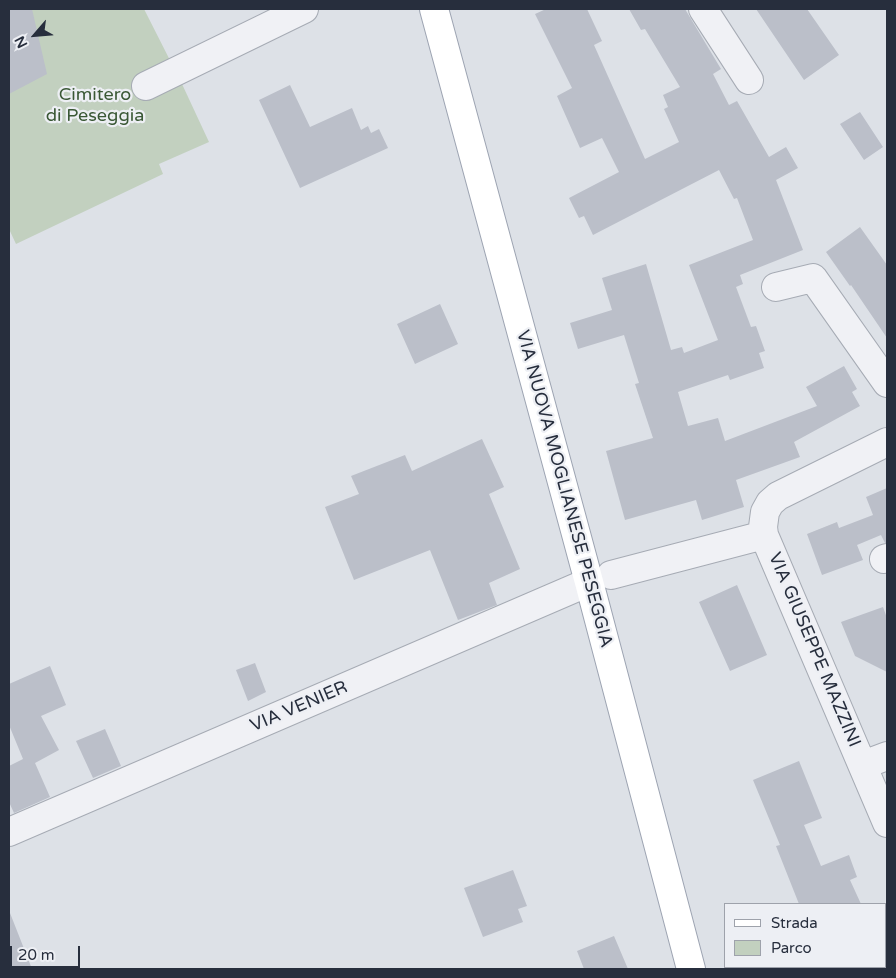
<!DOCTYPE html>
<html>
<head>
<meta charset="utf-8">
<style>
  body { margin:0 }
  #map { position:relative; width:896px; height:978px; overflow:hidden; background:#dde1e7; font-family:"Varela Round",sans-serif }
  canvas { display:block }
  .frame { position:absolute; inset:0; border:10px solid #272e3d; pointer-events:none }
  .legend { position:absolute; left:724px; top:903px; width:162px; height:65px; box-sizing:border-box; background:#edeff4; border:1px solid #9ea2ab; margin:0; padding:6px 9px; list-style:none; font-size:15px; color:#272e3d }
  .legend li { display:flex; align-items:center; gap:10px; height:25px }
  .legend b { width:25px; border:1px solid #9ea2ab }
  .north { position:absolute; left:10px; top:10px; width:50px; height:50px; -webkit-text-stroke:4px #edeff4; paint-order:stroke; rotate:243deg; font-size:14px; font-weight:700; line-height:20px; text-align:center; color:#272e3d }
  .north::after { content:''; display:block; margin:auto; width:18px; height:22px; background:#272e3d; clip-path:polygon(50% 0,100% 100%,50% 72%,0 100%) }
  .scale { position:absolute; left:10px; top:946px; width:70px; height:22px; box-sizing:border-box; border:2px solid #272e3d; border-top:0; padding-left:6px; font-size:15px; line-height:18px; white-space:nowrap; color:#272e3d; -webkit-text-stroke:4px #edeff4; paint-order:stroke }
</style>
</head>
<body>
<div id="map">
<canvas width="896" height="978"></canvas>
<div class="frame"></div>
<ul class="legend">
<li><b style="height:6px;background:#fff"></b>Strada</li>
<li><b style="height:14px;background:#c2d0bf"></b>Parco</li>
</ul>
<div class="north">N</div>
<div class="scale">20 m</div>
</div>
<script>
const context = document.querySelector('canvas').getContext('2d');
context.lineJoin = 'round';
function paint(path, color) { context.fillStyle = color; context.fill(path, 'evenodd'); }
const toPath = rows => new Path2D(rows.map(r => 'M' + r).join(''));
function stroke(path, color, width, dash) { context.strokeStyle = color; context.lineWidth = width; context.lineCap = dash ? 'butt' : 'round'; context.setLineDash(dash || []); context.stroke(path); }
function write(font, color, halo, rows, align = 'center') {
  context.font = font + ' "Varela Round",sans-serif'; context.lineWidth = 4.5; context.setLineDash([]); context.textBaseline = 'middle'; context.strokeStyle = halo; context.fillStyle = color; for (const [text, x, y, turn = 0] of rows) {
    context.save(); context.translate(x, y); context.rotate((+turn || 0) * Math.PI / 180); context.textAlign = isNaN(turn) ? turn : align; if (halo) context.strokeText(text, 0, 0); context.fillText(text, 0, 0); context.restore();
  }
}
paint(toPath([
  [9,9,144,9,182,84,209,142,159,164,163,174,16,244,9,229]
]), '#c2d0bf');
paint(toPath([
  [9,9,32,9,47,74,9,94],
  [546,9,587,9,602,41,594,45,645,159,679,142,664,109,668,107,663,95,680,87,645,29,641,30,629,9,685,9,721,69,713,74,729,105,737,101,769,157,786,147,798,168,776,180,803,250,740,275,743,284,736,287,751,327,756,326,765,351,759,353,764,368,730,380,728,375,678,392,688,426,718,418,725,441,817,406,806,387,844,366,857,389,852,392,860,406,794,442,800,457,736,480,744,507,702,520,696,500,625,520,606,451,653,438,635,384,639,383,624,335,578,349,570,323,612,310,602,278,646,264,671,350,682,347,684,353,718,340,689,265,753,240,737,198,734,199,719,170,593,235,584,216,579,218,569,198,619,172,602,138,580,148,557,96,572,88,535,14],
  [756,9,807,9,839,55,804,80],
  [290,85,310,127,352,108,361,130,368,126,371,133,379,129,388,148,300,188,259,100],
  [860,112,883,147,864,160,840,124],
  [860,227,887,265,887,338,851,285,850,286,826,252],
  [440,304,458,344,415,364,397,324],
  [482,439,504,487,489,494,520,569,489,583,497,605,458,620,430,550,354,580,325,507,359,494,351,476,405,455,412,471],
  [887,488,887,543,885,543,881,535,857,545,863,560,822,575,807,534,837,522,839,528,873,515,866,497],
  [737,585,767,655,730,671,699,602],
  [883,607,887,618,887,672,855,656,841,622],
  [255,663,266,692,248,701,236,670],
  [50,666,66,705,41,716,59,750,35,763,50,797,14,813,9,802,9,766,23,759,9,725,9,684],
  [105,729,121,766,93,778,76,741],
  [799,761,822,818,804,825,821,866,849,855,857,877,850,880,861,904,799,904,776,846,780,845,753,780],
  [513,870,527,906,518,909,523,922,483,937,464,888],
  [9,913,10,913,32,969,9,969],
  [614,936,628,969,584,969,577,951]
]), '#bbbfc9');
const minor = toPath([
  [703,9,749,80],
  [146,86,304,9],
  [776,287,813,278,887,383],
  [887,442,778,496,770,503,765,512,763,527,764,535,887,823],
  [884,559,887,558],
  [611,575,764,535],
  [863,765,887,756],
  [9,832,589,582]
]);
const major = toPath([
  [434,9,589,582,691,969]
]);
stroke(minor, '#a6abb4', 30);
stroke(major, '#9da4b2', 30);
stroke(minor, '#f0f1f5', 28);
stroke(major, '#fff', 28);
write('18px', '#3a5835', '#edeff4', [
  ["Cimitero",95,95],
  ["di Peseggia",95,116]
]);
write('18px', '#272e3d', '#edeff4', [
  ["VIA NUOVA MOGLIANESE PESEGGIA",564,489,75],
  ["VIA GIUSEPPE MAZZINI",814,650,67],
  ["VIA VENIER",299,707,-23]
]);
</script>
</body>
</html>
